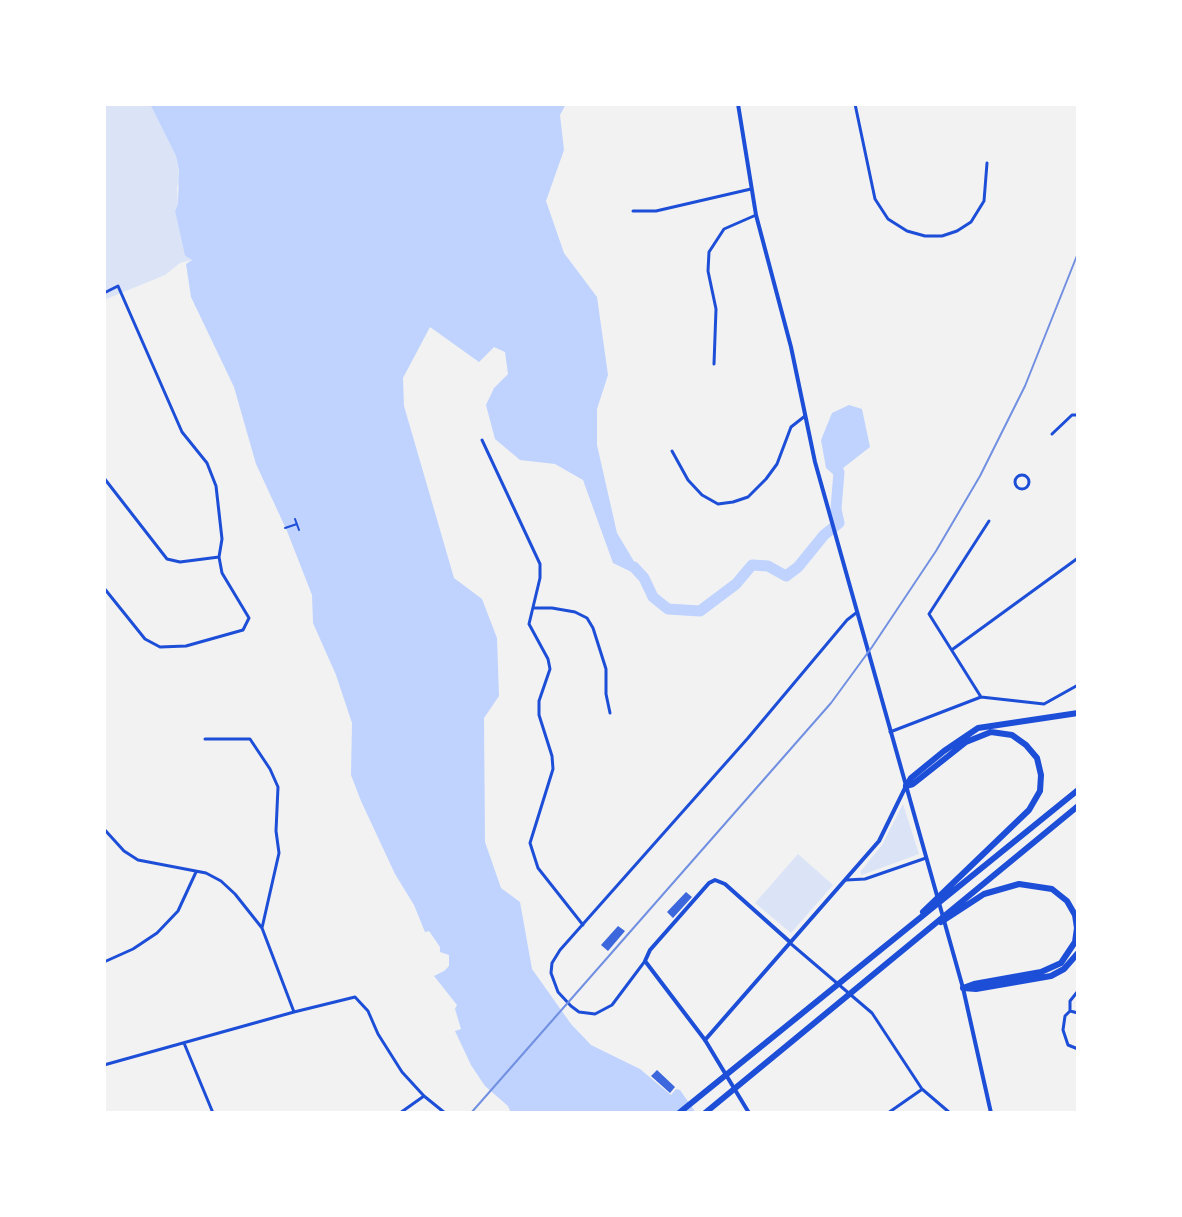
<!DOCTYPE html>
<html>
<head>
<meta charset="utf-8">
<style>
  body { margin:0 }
  #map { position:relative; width:1182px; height:1217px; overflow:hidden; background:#f2f2f2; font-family:"Roboto Condensed",sans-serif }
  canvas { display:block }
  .frame { position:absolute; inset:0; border:106px solid #fff; pointer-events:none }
</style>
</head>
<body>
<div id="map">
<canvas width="1182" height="1217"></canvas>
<div class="frame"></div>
</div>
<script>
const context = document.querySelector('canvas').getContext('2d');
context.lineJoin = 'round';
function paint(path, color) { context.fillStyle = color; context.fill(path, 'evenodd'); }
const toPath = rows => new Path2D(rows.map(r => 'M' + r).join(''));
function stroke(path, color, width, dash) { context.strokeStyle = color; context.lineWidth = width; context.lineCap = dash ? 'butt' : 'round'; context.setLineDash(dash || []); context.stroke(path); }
paint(toPath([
  [104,104,150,104,176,156,180,180,177,187,178,204,175,211,185,256,192,260,180,263,165,275,104,300],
  [903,804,919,854,862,875,860,872,882,845],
  [798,854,833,885,791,933,755,903]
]), '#dbe4f7');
paint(toPath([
  [150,104,566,104,560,115,564,150,546,201,564,253,597,297,608,375,597,409,597,445,617,533,644,578,613,563,583,480,555,464,520,460,495,439,486,405,494,388,508,374,505,352,494,347,479,362,430,327,403,378,404,406,454,578,482,599,497,638,499,696,484,718,485,842,501,888,520,902,532,969,571,1024,591,1045,640,1069,671,1095,676,1089,680,1090,696,1113,511,1113,508,1106,485,1086,471,1065,455,1031,461,1029,455,1009,457,1005,434,976,444,971,449,966,449,955,440,952,440,947,429,931,425,932,414,905,395,874,361,801,351,775,352,723,336,675,313,623,312,595,287,531,256,464,234,387,191,297,186,264,192,260,185,256,175,211,178,204,179,171,176,156],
  [849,405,862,409,870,447,834,475,826,468,821,440,832,413]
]), '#bfd3fe');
stroke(toPath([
  [634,567,644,578,653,597,668,609,700,611,736,584,752,565,768,566,786,576,798,567,824,535,839,523,836,509,839,472]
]), '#bfd3fe', 11);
paint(toPath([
  [686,892,692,897,673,918,667,912],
  [618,926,625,931,608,951,601,945],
  [657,1070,675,1087,670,1093,651,1076]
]), '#3d67dc');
stroke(toPath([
  [295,519,299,530],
  [285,528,297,524]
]), '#1d4ed8', 2);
stroke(toPath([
  [855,104,875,199,888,219,907,231,925,236,942,236,957,231,971,222,984,201,987,163],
  [633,211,656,211,751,189],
  [104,293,118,286,182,432,207,463,216,486,222,539,219,557,222,573,249,618,243,630,186,646,160,647,145,639,104,588],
  [714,364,716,309,708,271,709,252,724,229,756,215],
  [1052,434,1072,415,1078,415],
  [482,440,540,564,540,578,529,624,548,659,550,669,539,701,539,715,552,756,553,769,530,843,538,868,583,925],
  [672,451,688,480,702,495,718,504,733,502,748,497,766,479,777,464,791,427,805,416],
  '1015 482a7 7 0 1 1 14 0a7 7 0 1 1-14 0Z',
  [104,478,167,559,180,562,219,557],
  [534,608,552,608,575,612,587,618,593,628,606,669,606,694,610,713],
  [953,649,1078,558],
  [981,697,929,614,989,521],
  [890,732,981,697,1044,704,1078,685],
  [205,739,250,739,270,769,278,787,276,831,279,853,262,928],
  [104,829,124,851,138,860,206,873,221,881,235,894,262,928,294,1012],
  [846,880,865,879,926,858],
  [790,943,872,1013,922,1089,950,1113],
  [645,961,612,1005,595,1014,579,1012,571,1006,558,992,551,973,552,963,560,950,748,738,847,620,856,613],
  [104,962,133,949,157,933,178,911,196,872],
  [1070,1011,1070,1001,1078,991],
  [1078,1013,1070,1011,1065,1016,1063,1030,1068,1045,1078,1049],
  [184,1043,213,1113],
  [104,1065,294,1012,355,997,368,1011,378,1034,402,1072,424,1096,445,1113],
  [400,1113,424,1096],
  [888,1113,921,1090]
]), '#1d4ed8', 3);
stroke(toPath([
  [705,1040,645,961,650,950,709,883,715,880,725,884,790,942]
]), '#1d4ed8', 4);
stroke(toPath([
  [738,104,756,215,791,347,815,462,963,988,991,1113],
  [749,1113,705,1040,879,841,906,786]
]), '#1d4ed8', 4);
stroke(toPath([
  [906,786,913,784,966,742,991,732,1012,735,1026,745,1037,758,1041,775,1040,791,1029,810,923,912],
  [906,786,911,778,944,751,978,728,1078,713],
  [941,922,984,894,1019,884,1052,889,1067,901,1075,915,1077,928,1075,942,1061,963,1041,972,974,984,963,988],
  [963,988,976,989,1051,976,1064,969,1078,953],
  [679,1113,1078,790],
  [705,1113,1078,806]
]), '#1d4ed8', 6);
stroke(toPath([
  [471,1113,831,703,872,647,936,551,980,476,1025,386,1078,253]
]), '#7290e2', 2);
</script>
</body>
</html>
